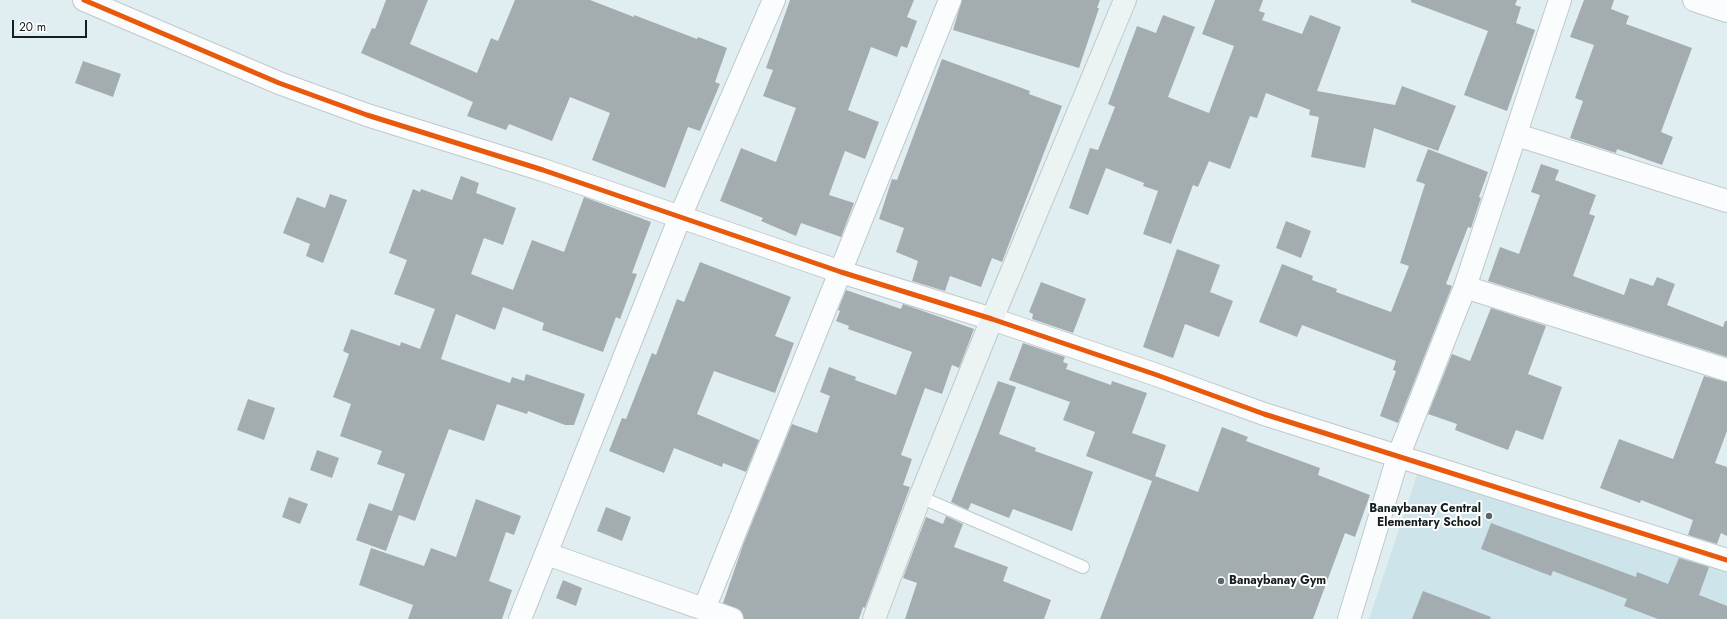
<!DOCTYPE html>
<html>
<head>
<meta charset="utf-8">
<style>
  body { margin:0 }
  #map { position:relative; width:1727px; height:619px; overflow:hidden; background:#e1eef1; font-family:Jost,sans-serif }
  canvas { display:block }
  .scale { position:absolute; left:12px; top:20px; width:75px; height:18px; box-sizing:border-box; border:2px solid #151e20; border-top:0; padding-left:5px; font-size:12px; line-height:14px; white-space:nowrap; color:#151e20; -webkit-text-stroke:3px #fff; paint-order:stroke }
</style>
</head>
<body>
<div id="map">
<canvas width="1727" height="619"></canvas>
<div class="scale">20 m</div>
</div>
<script>
const context = document.querySelector('canvas').getContext('2d');
context.lineJoin = 'round';
function paint(path, color) { context.fillStyle = color; context.fill(path, 'evenodd'); }
const toPath = rows => new Path2D(rows.map(r => 'M' + r).join(''));
function stroke(path, color, width, dash) { context.strokeStyle = color; context.lineWidth = width; context.lineCap = dash ? 'butt' : 'round'; context.setLineDash(dash || []); context.stroke(path); }
function write(font, color, halo, rows, align = 'center') {
  context.font = font + ' Jost,sans-serif'; context.lineWidth = 4; context.setLineDash([]); context.textBaseline = 'middle'; context.strokeStyle = halo; context.fillStyle = color; for (const [text, x, y, turn = 0] of rows) {
    context.save(); context.translate(x, y); context.rotate((+turn || 0) * Math.PI / 180); context.textAlign = isNaN(turn) ? turn : align; if (halo) context.strokeText(text, 0, 0); context.fillText(text, 0, 0); context.restore();
  }
}
paint(toPath([
  [1421,463,1727,568,1727,619,1369,619]
]), '#cde4ea');
paint(toPath([
  [386,0,428,0,410,44,477,73,491,38,498,41,515,0,590,0,634,17,634,15,697,39,698,37,727,48,715,82,720,84,700,131,688,127,665,188,592,160,610,113,570,97,552,141,509,124,506,130,467,116,473,102,361,53,372,28,375,29],
  [790,0,914,0,907,17,917,21,907,48,901,46,897,57,871,47,848,110,879,122,865,159,845,151,829,195,854,203,841,237,801,223,796,236,761,221,763,218,720,201,741,148,776,162,796,108,763,96,773,70,766,68],
  [962,0,1100,0,1097,8,1099,8,1079,68,953,30],
  [1215,0,1263,0,1259,11,1265,13,1262,20,1302,34,1310,15,1341,27,1317,91,1395,105,1402,86,1456,106,1438,151,1374,128,1365,168,1311,157,1319,117,1309,115,1310,110,1266,93,1257,118,1250,116,1230,169,1209,161,1198,187,1193,185,1171,244,1143,234,1158,191,1143,186,1144,183,1106,168,1088,215,1069,208,1090,148,1098,150,1115,107,1108,104,1137,26,1156,33,1163,15,1195,27,1168,97,1209,113,1234,46,1202,34],
  [1411,0,1517,0,1515,5,1521,7,1516,23,1535,30,1507,111,1464,95,1488,31,1411,2],
  [1584,0,1614,0,1611,9,1629,16,1626,24,1692,48,1661,132,1673,137,1662,165,1617,149,1616,153,1570,138,1583,101,1575,98,1594,45,1570,37],
  [942,59,1030,91,1029,94,1062,106,1002,262,992,258,981,287,950,276,945,291,912,281,918,261,896,252,904,228,879,219,892,179,897,180],
  [83,61,121,74,113,97,75,83],
  [1428,149,1488,172,1479,197,1481,198,1471,228,1468,227,1446,284,1452,286,1398,423,1380,416,1396,371,1393,370,1396,361,1302,325,1297,337,1259,322,1282,264,1313,276,1312,280,1337,289,1336,292,1391,312,1409,266,1400,263,1425,184,1416,181],
  [1541,164,1559,170,1555,180,1596,195,1589,214,1595,216,1573,276,1624,295,1630,278,1653,286,1657,277,1675,284,1667,305,1723,327,1725,321,1727,321,1727,357,1488,281,1500,247,1519,254,1540,195,1531,192],
  [461,176,479,183,476,193,516,208,503,245,484,238,471,274,513,290,532,240,564,252,584,197,651,222,632,273,637,274,620,319,616,317,603,352,542,330,544,323,503,307,495,330,456,314,441,359,510,383,512,377,524,381,526,374,585,394,574,425,565,425,528,411,527,414,497,404,484,441,449,429,415,521,399,515,386,551,356,540,369,503,392,511,405,474,377,464,382,451,340,436,351,404,333,397,349,354,343,351,351,329,400,346,401,342,420,349,435,309,394,294,407,260,389,253,413,189,420,192,421,189,452,200],
  [330,194,347,200,323,263,306,256,310,244,283,233,297,197,325,208],
  [1286,221,1311,231,1301,258,1276,248],
  [1177,249,1220,265,1210,292,1233,301,1219,337,1185,324,1173,358,1143,347],
  [700,262,791,297,775,336,794,343,775,393,714,371,697,414,759,440,746,472,723,463,722,467,674,448,664,473,609,451,622,418,626,419,652,353,656,355,677,299,684,302],
  [1041,282,1086,299,1073,333,1032,319,1033,314,1029,312],
  [846,290,901,309,903,304,974,329,959,368,952,365,942,394,925,388,901,455,912,459,903,485,910,487,865,608,863,607,859,619,744,619,741,611,723,603,743,545,792,424,817,433,830,396,820,392,829,367,856,377,855,380,896,395,912,352,848,329,849,326,836,321,840,311,838,310],
  [1491,308,1546,326,1528,374,1562,387,1543,440,1516,430,1508,450,1455,430,1457,424,1428,414,1452,354,1470,361],
  [1023,343,1065,357,1063,362,1068,364,1066,369,1111,385,1112,381,1147,393,1132,433,1166,445,1155,476,1198,492,1222,427,1248,437,1246,441,1320,468,1318,475,1370,495,1355,537,1345,533,1313,619,1100,619,1152,481,1086,456,1095,432,1063,420,1070,402,1009,380],
  [1704,376,1727,382,1727,431,1715,463,1727,467,1727,536,1721,533,1717,544,1688,535,1693,520,1641,500,1640,503,1600,488,1619,439,1673,459],
  [998,381,1016,387,999,434,1036,448,1035,451,1093,472,1072,531,1013,509,1009,518,971,503,968,510,951,502],
  [248,399,275,408,264,440,237,430],
  [317,450,339,458,332,478,310,470],
  [289,497,308,504,300,524,282,517],
  [476,499,521,516,514,535,506,532,489,581,512,590,502,619,408,619,413,605,359,585,371,548,424,566,431,548,456,557],
  [606,507,631,517,622,541,597,531],
  [946,516,963,524,954,547,1008,567,1003,581,1051,600,1044,619,905,619,917,583,903,578,926,517,943,524],
  [1491,523,1636,577,1637,572,1668,584,1679,558,1709,567,1699,595,1727,606,1727,619,1658,619,1624,606,1627,599,1553,571,1551,576,1481,549],
  [563,580,582,588,576,606,556,598],
  [1423,591,1491,617,1490,619,1412,619]
]), '#a3adb0');
const lane = toPath([
  [920,497,1083,567]
]);
const street = toPath([
  [84,0,279,83,367,115,543,170,841,272,992,319,1154,374,1264,414,1727,560],
  [1694,0,1727,11],
  [1517,135,1727,201],
  [1465,287,1727,370],
  [547,554,732,619],
  [704,609,950,0],
  [520,619,680,217,774,0],
  [1349,619,1398,457,1465,287,1560,0]
]);
const secondary = toPath([
  [874,619,920,497,992,319,1125,0]
]);
stroke(lane, '#bfc9cc', 14);
stroke(street, '#bfc9cc', 24);
stroke(secondary, '#bfc9cc', 24);
stroke(lane, '#fafcfd', 12);
stroke(street, '#fafcfd', 22);
stroke(secondary, '#ebf3f3', 22);
stroke(toPath([
  [84,0,279,83,367,115,543,170,841,272,992,319,1154,374,1264,414,1727,560]
]), '#e8590c', 5);
for (const [x, y, r, color] of [
  [1489,516,4,"#5c6769"],
  [1221,581,4,"#5c6769"]
]) { const dot = new Path2D(); dot.arc(x, y, r, 0, 2 * Math.PI); context.fillStyle = color; context.fill(dot); stroke(dot, '#fff', 1.5); }
write('bold 12px', '#151e20', '#fff', [
  ["Banaybanay Central",1481,509],
  ["Elementary School",1481,523],
  ["Banaybanay Gym",1229,581,"left"]
], 'right');
</script>
</body>
</html>
